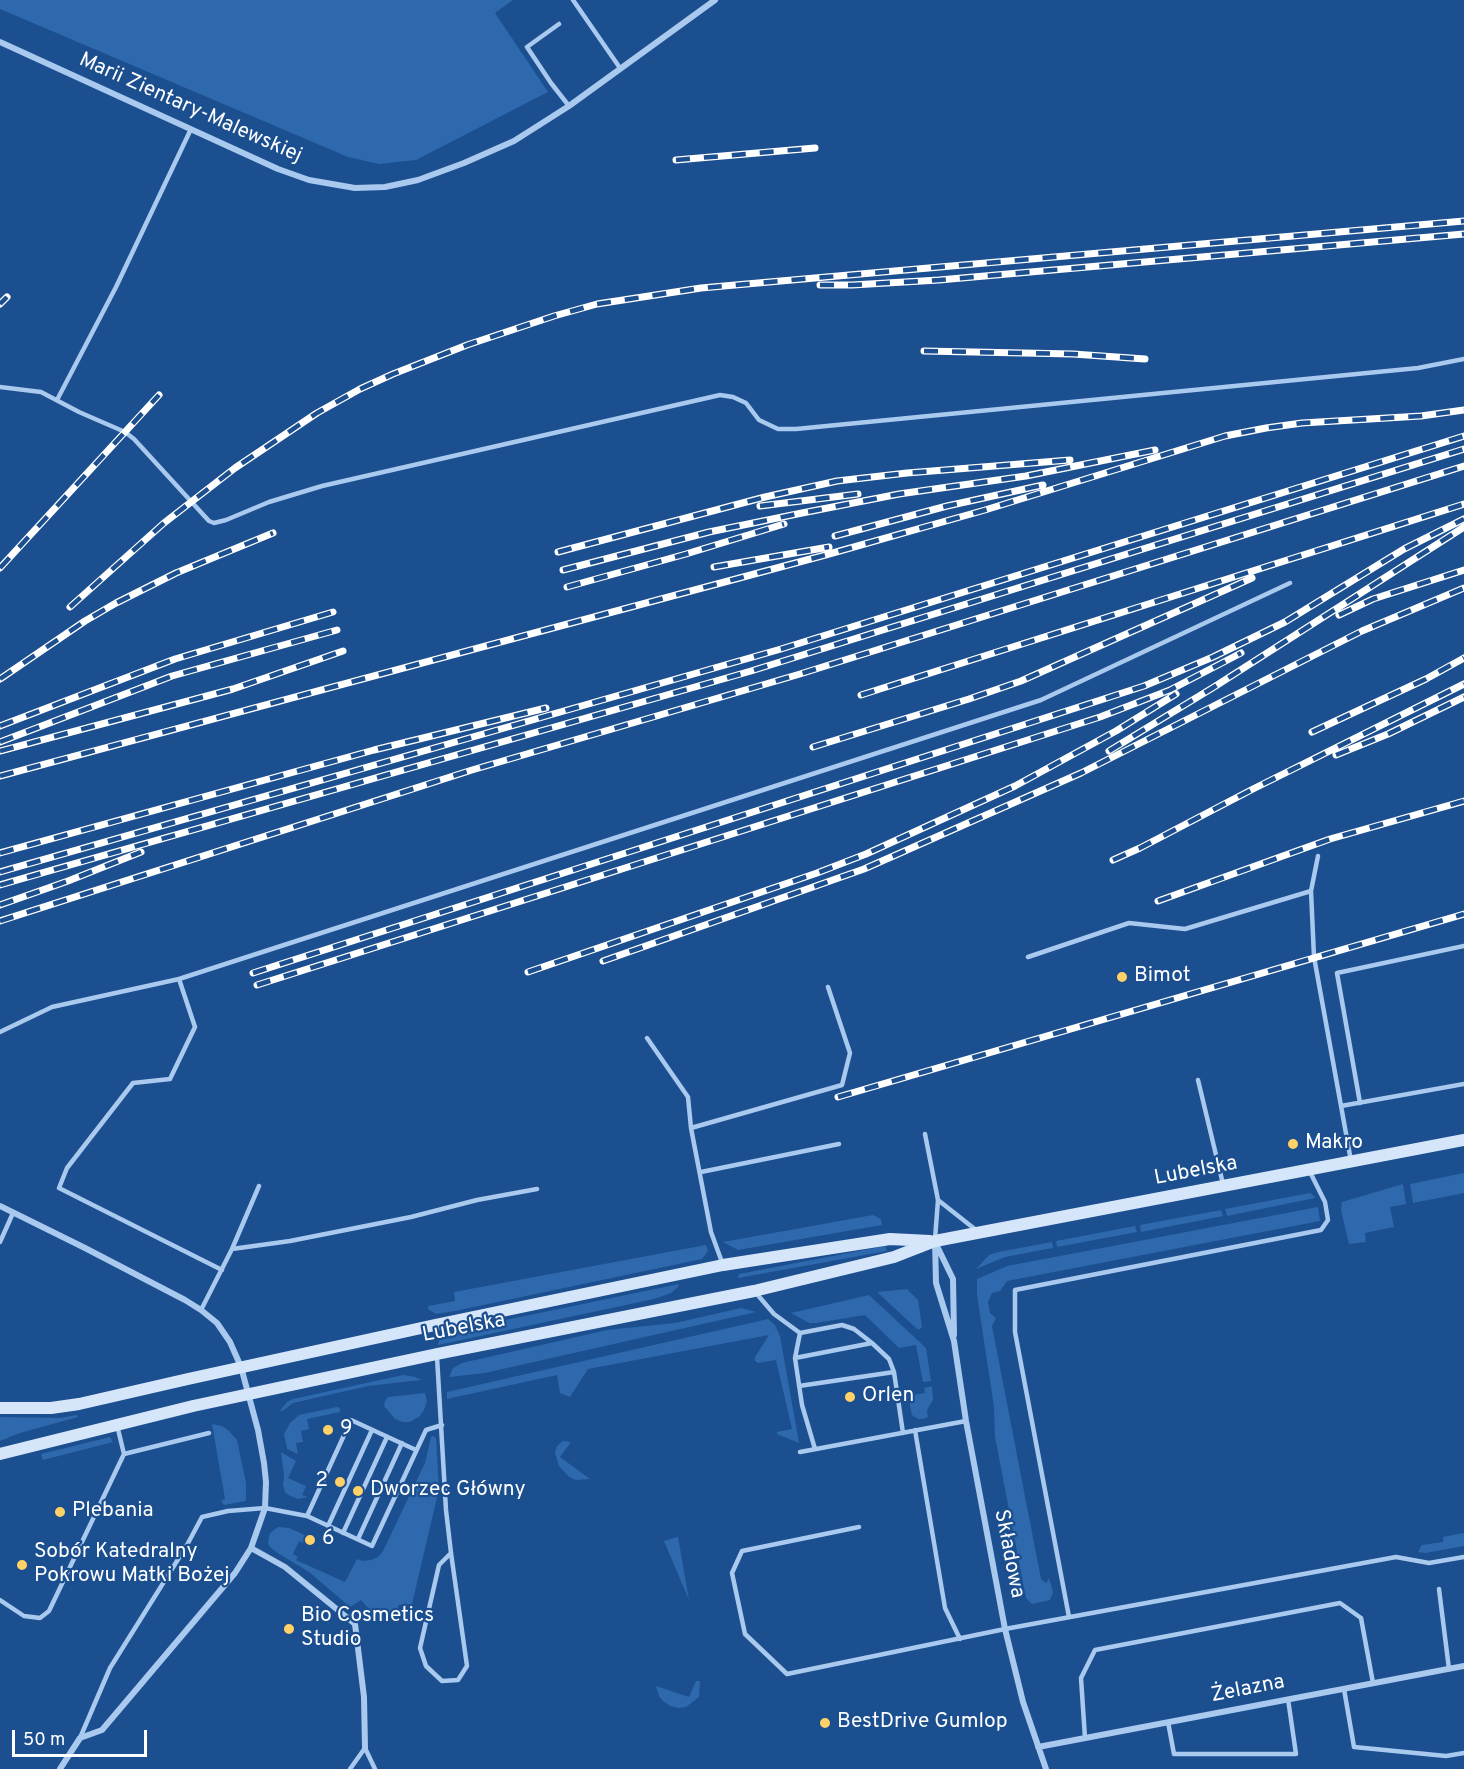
<!DOCTYPE html>
<html>
<head>
<meta charset="utf-8">
<style>
  body { margin:0 }
  #map { position:relative; width:1464px; height:1769px; overflow:hidden; background:#1b4f8f; font-family:Overpass,sans-serif }
  canvas { display:block }
  .scale { position:absolute; left:12px; top:1730px; width:135px; height:27px; box-sizing:border-box; border:3px solid #fff; border-top:0; padding-left:8px; font-size:18px; line-height:21px; white-space:nowrap; color:#fff; -webkit-text-stroke:4px #1b4f8f; paint-order:stroke }
</style>
</head>
<body>
<div id="map">
<canvas width="1464" height="1769"></canvas>
<div class="scale">50 m</div>
</div>
<script>
const context = document.querySelector('canvas').getContext('2d');
context.lineJoin = 'round';
function paint(path, color) { context.fillStyle = color; context.fill(path, 'evenodd'); }
const toPath = rows => new Path2D(rows.map(r => 'M' + r).join(''));
function stroke(path, color, width, dash) { context.strokeStyle = color; context.lineWidth = width; context.lineCap = dash ? 'butt' : 'round'; context.setLineDash(dash || []); context.stroke(path); }
function write(font, color, halo, rows, align = 'center') {
  context.font = font + ' Overpass,sans-serif'; context.lineWidth = 4.5; context.setLineDash([]); context.textBaseline = 'middle'; context.strokeStyle = halo; context.fillStyle = color; for (const [text, x, y, turn = 0] of rows) {
    context.save(); context.translate(x, y); context.rotate((+turn || 0) * Math.PI / 180); context.textAlign = isNaN(turn) ? turn : align; if (halo) context.strokeText(text, 0, 0); context.fillText(text, 0, 0); context.restore();
  }
}
paint(toPath([
  [0,0,513,0,495,13,548,92,416,160,379,164,348,157,0,9],
  [1464,1173,1464,1193,1413,1203,1410,1184],
  [1403,1184,1406,1204,1390,1207,1394,1227,1365,1233,1366,1242,1349,1244,1341,1210,1342,1202],
  [1310,1193,1314,1196,1315,1198,1227,1216,1225,1209],
  [1318,1207,1320,1221,1007,1281,1000,1291,992,1293,988,1302,990,1313,996,1318,992,1326,1041,1579,1046,1583,1049,1578,1053,1592,1050,1600,1032,1604,1026,1598,995,1437,994,1407,977,1295,977,1279,1007,1266],
  [1221,1210,1223,1216,1141,1232,1140,1225],
  [873,1215,881,1219,882,1225,738,1250,723,1242],
  [1135,1226,1137,1232,1057,1247,1056,1241],
  [1052,1242,1053,1248,1005,1257,976,1269,989,1255,998,1252],
  [706,1245,708,1251,702,1259,455,1311,436,1314,428,1309,428,1306,455,1301,454,1292],
  [885,1246,887,1251,738,1278,739,1274],
  [679,1284,678,1287,671,1293,654,1299,438,1345,439,1340,472,1327],
  [907,1289,918,1300,922,1327,920,1329,917,1329,877,1292],
  [869,1295,926,1348,931,1381,923,1382,916,1345,899,1348,865,1315,816,1323,809,1323,791,1313],
  [741,1308,756,1312,485,1373,449,1377,453,1368,462,1363,607,1330,675,1323],
  [768,1319,775,1325,780,1336,799,1443,777,1434,777,1432,792,1429,776,1360,758,1363,755,1361,755,1357,769,1335,588,1369,570,1397,560,1393,557,1375,447,1399,447,1392],
  [403,1375,415,1377,421,1380,368,1386,293,1403,284,1410,279,1412,287,1402,293,1399],
  [932,1386,933,1400,927,1410,928,1417,923,1419,918,1419,912,1415,908,1396,925,1393,924,1388],
  [425,1393,427,1401,424,1410,420,1416,410,1422,403,1422,395,1419,384,1406,385,1401,388,1397],
  [337,1407,340,1408,340,1412,307,1419,309,1429,301,1431,303,1442,296,1443,298,1454,287,1449,284,1434,290,1423,299,1415],
  [77,1415,78,1417,20,1433,0,1441,0,1417,60,1418],
  [212,1424,222,1426,228,1430,237,1440,246,1483,246,1501,224,1505,221,1501,225,1499],
  [433,1436,436,1438,439,1489,412,1604,398,1605,398,1617,376,1617,361,1600,350,1607,309,1572,276,1552,269,1546,268,1542,270,1533,278,1527,289,1528,307,1536,304,1543,299,1541,293,1554,298,1557,296,1560,345,1582,357,1559,362,1561,371,1560,378,1557,383,1551,425,1463,431,1437],
  [110,1437,113,1442,43,1460,41,1454],
  [563,1441,571,1442,560,1457,590,1479,576,1480,569,1477,559,1466,555,1453,557,1446],
  [281,1452,296,1461,288,1478,306,1486,302,1495,308,1497,298,1499,288,1495,285,1492,283,1485,284,1475],
  [1463,1533,1464,1534,1464,1546,1426,1553,1418,1552,1422,1545,1443,1542,1443,1537],
  [678,1537,689,1600,664,1541],
  [696,1681,700,1681,699,1697,686,1707,678,1708,670,1706,663,1701,659,1696,656,1686,689,1697]
]), '#2e69ad');
stroke(toPath([
  [573,0,620,68],
  [559,24,527,47,551,83,569,106],
  [0,387,41,392,79,412,125,432,134,439,209,521,214,523,226,520,269,502,322,486,720,395,733,397,746,403,759,420,778,429,796,429,1418,368,1464,359],
  [57,400,116,287,191,129],
  [1318,856,1311,891,1314,957,1351,1161],
  [1028,957,1129,923,1185,929,1311,891],
  [179,979,195,1027,170,1079,133,1083,67,1168,59,1188,222,1270],
  [0,1032,52,1007,179,979,1041,700,1290,583],
  [647,1038,688,1097,691,1128,711,1232,723,1265],
  [1198,1080,1223,1184],
  [1360,1103,1337,973,1464,946],
  [1341,1106,1464,1084],
  [691,1128,842,1085,850,1053,828,987],
  [925,1134,938,1200,935,1239],
  [701,1172,839,1144],
  [259,1186,232,1249,290,1241,411,1217,477,1200,537,1189],
  [938,1200,976,1230],
  [0,1242,13,1213],
  [756,1293,774,1314,800,1333,795,1358,802,1405,815,1449],
  [201,1310,232,1249],
  [800,1333,842,1325,854,1329,872,1343,889,1359,894,1372,903,1433],
  [437,1357,446,1510,451,1553,467,1666,458,1680,442,1681,426,1666,420,1648,439,1565,451,1553],
  [795,1358,872,1343],
  [799,1386,894,1372],
  [117,1425,124,1454],
  [915,1430,945,1608,960,1639],
  [800,1452,966,1421],
  [307,1516,351,1420,416,1450],
  [328,1526,372,1430],
  [859,1527,742,1551,732,1573,745,1634,787,1674,1005,1629,1396,1557,1429,1563,1464,1557],
  [343,1533,387,1437],
  [358,1539,402,1443],
  [1439,1589,1449,1669],
  [0,1600,24,1616,40,1618,49,1611,124,1454,209,1433],
  [1069,1617,1015,1332,1015,1290,1321,1230,1328,1220,1325,1202,1310,1172],
  [1344,1689,1354,1747,1446,1756,1464,1753],
  [1168,1722,1174,1754,1296,1754,1288,1699],
  [80,1738,110,1668,187,1545,202,1517,228,1511,265,1508,307,1516,372,1546,426,1430,442,1425],
  [1085,1738,1081,1678,1095,1650,1340,1603,1361,1618,1373,1683],
  [350,1769,365,1748,375,1769]
]), '#a9c9ee', 4.5);
stroke(toPath([
  [0,42,278,169,309,180,355,188,385,187,418,180,464,163,514,141,569,106,715,0],
  [0,1206,85,1248,185,1300,201,1310,217,1323,230,1342,241,1367,258,1430,264,1463,266,1482,265,1508,251,1548,235,1573,102,1730,80,1738,60,1769],
  [935,1241,936,1283,954,1341,966,1421,1005,1629,1023,1702,1046,1769],
  [936,1244,953,1279,954,1335],
  [251,1548,285,1567,355,1624,364,1697,365,1748],
  [1038,1747,1464,1666]
]), '#a9c9ee', 6);
stroke(toPath([
  [0,1408,51,1408,79,1404,188,1379,435,1325,723,1265,890,1239,930,1241],
  [0,1454,193,1406,437,1354,754,1291,894,1257,935,1241,1464,1140]
]), '#d6e6fa', 12);
const rail = toPath([
  [676,160,815,148],
  [820,285,852,285,939,280,1464,234],
  [0,304,7,297],
  [924,351,1073,354,1145,359],
  [760,506,858,494],
  [835,536,947,506,1043,485],
  [558,552,765,497,837,481,907,473,1070,460],
  [714,567,829,547],
  [0,568,159,395],
  [563,570,709,532,802,513,899,494,1026,476,1155,450],
  [567,587,686,554,784,524],
  [70,607,164,523,235,468,317,413,360,389,393,374,467,345,554,316,597,304,701,288,1464,221],
  [1339,615,1373,599,1464,570],
  [0,679,85,621,116,603,176,573,273,533],
  [861,695,1464,504],
  [0,726,175,659,333,612],
  [1312,732,1426,679,1464,658],
  [0,742,172,676,337,630],
  [813,747,969,699,1021,681,1252,578],
  [0,751,233,689,343,651],
  [1109,751,1214,687,1464,527],
  [1336,755,1388,734,1464,697],
  [0,776,829,554,985,510,1225,436,1266,428,1302,423,1421,416,1464,410],
  [0,853,374,750,546,708],
  [1113,860,1140,848,1253,789,1464,684],
  [0,872,781,649,1464,436],
  [0,885,751,671,1464,449],
  [1158,901,1330,839,1464,801],
  [0,905,68,881,141,852],
  [0,921,472,770,800,674,1464,466],
  [603,961,864,869,1081,773,1362,631,1464,588],
  [528,972,817,873,866,854,1015,786,1116,731,1176,694],
  [253,973,1144,686,1213,657,1285,622,1404,549,1464,519],
  [257,985,1100,717,1170,690,1241,653],
  [838,1097,1464,914]
]);
stroke(rail, '#fff', 7);
stroke(rail, '#1b4f8f', 4.5, [14]);
for (const [x, y, r, color] of [
  [1122,977,6,"#ffd166"],
  [1293,1144,6,"#ffd166"],
  [850,1397,6,"#ffd166"],
  [328,1430,6,"#ffd166"],
  [340,1482,6,"#ffd166"],
  [358,1491,6,"#ffd166"],
  [60,1512,6,"#ffd166"],
  [310,1540,6,"#ffd166"],
  [22,1565,6,"#ffd166"],
  [289,1629,6,"#ffd166"],
  [825,1723,6,"#ffd166"]
]) { const dot = new Path2D(); dot.arc(x, y, r, 0, 2 * Math.PI); context.fillStyle = color; context.fill(dot); stroke(dot, '#1b4f8f', 2); }
write('21px', '#fff', '#1b4f8f', [
  ["Marii Zientary-Malewskiej",190,109,24],
  ["Lubelska",1196,1172,-11],
  ["Lubelska",464,1329,-11],
  ["Składowa",1008,1554,79],
  ["Żelazna",1248,1690,-11]
]);
write('21px', '#fff', '#1b4f8f', [
  ["Bimot",1134,977],
  ["Makro",1305,1144],
  ["Orlen",862,1397],
  ["9",340,1430],
  ["2",328,1482,"right"],
  ["Dworzec Główny",370,1491],
  ["Plebania",72,1512],
  ["6",322,1540],
  ["Sobór Katedralny",34,1553],
  ["Pokrowu Matki Bożej",34,1577],
  ["Bio Cosmetics",301,1617],
  ["Studio",301,1641],
  ["BestDrive Gumlop",837,1723]
], 'left');
</script>
</body>
</html>
